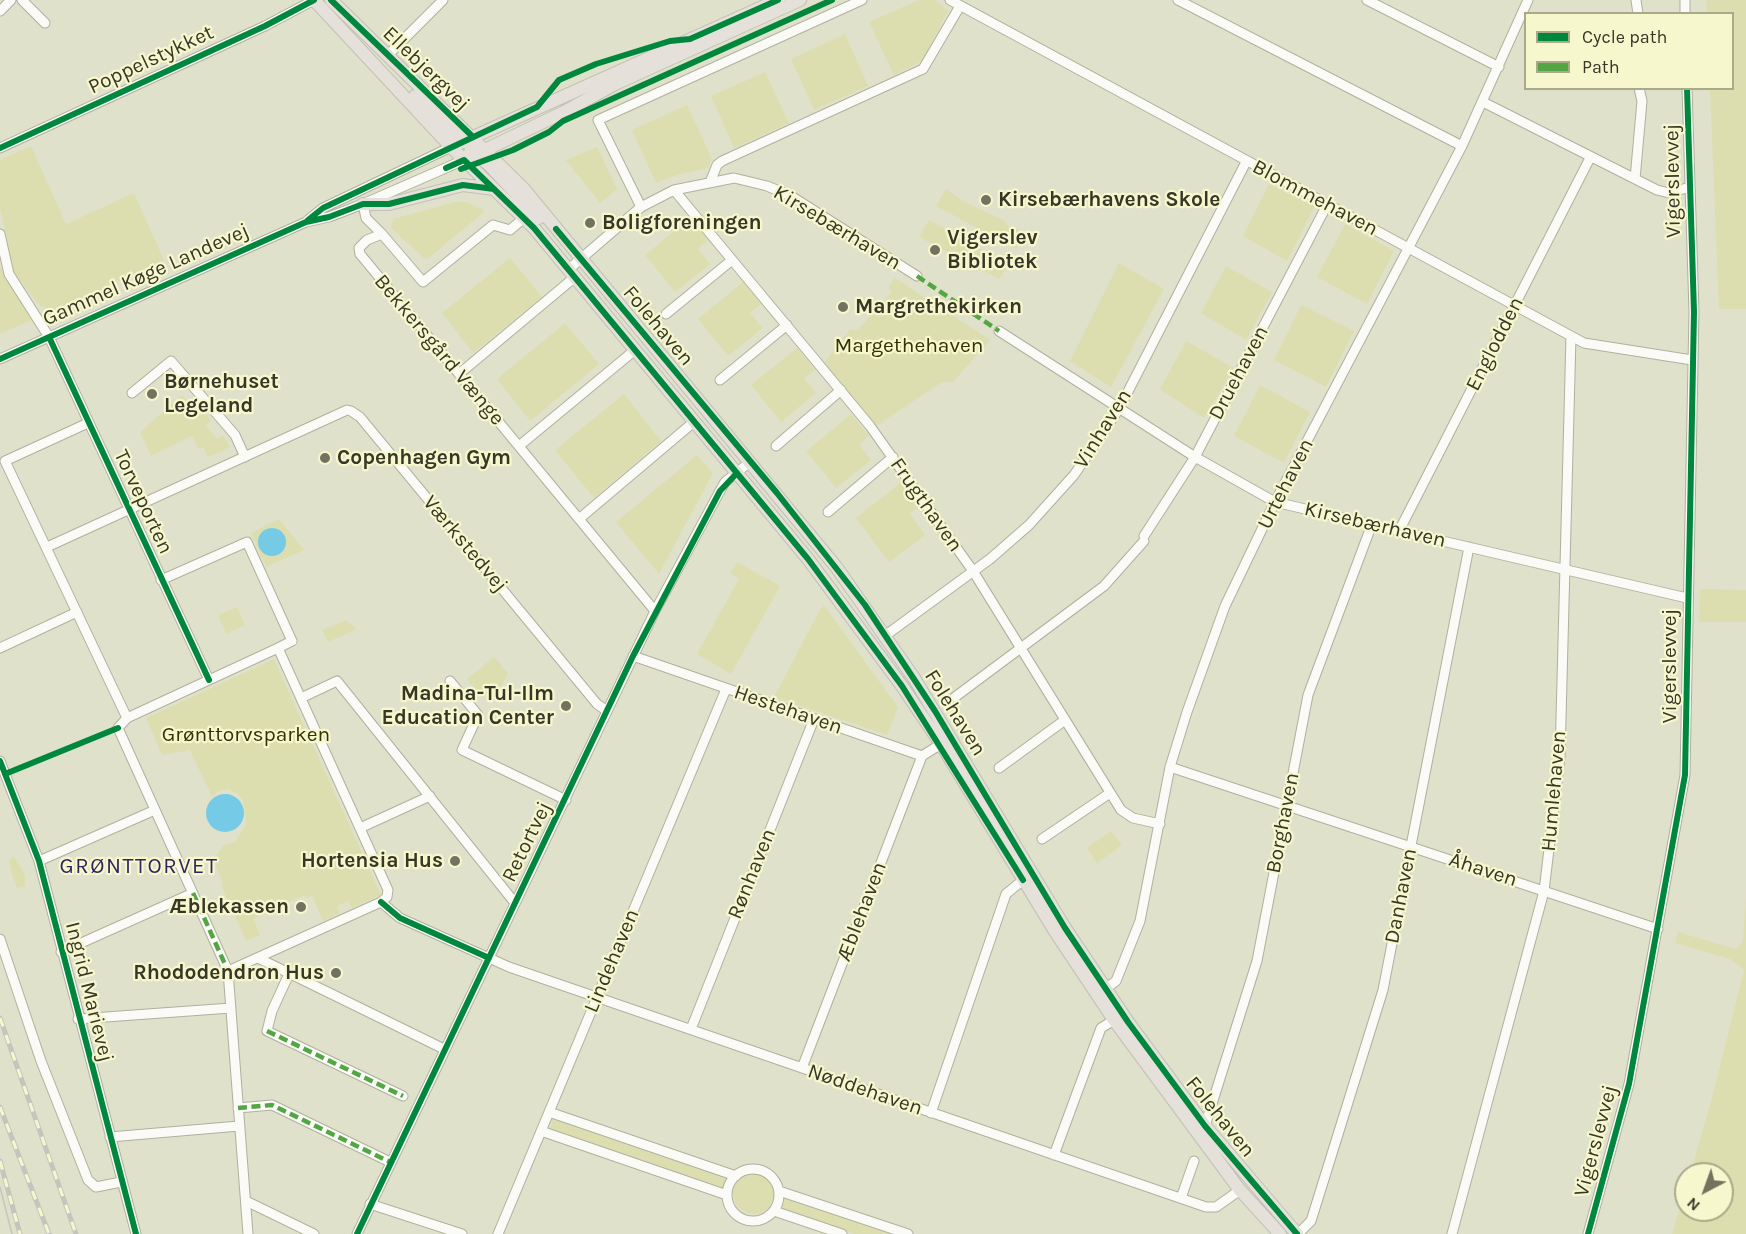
<!DOCTYPE html>
<html>
<head>
<meta charset="utf-8">
<style>
  body { margin:0 }
  #map { position:relative; width:1746px; height:1234px; overflow:hidden; background:#e0e1ca; font-family:Karla,sans-serif }
  canvas { display:block }
  .legend { position:absolute; left:1524px; top:12px; width:210px; height:78px; box-sizing:border-box; background:#f7f7ce; border:2px solid #aaaa8b; margin:0; padding:8px 10px; list-style:none; font-size:18px; color:#373727 }
  .legend li { display:flex; align-items:center; gap:12px; height:30px }
  .legend b { width:30px; border:2px solid #aaaa8b }
  .north { position:absolute; left:1674px; top:1162px; width:60px; height:60px; box-sizing:border-box; background:#f7f7ce; border:2px solid #aaaa8b; border-radius:50%; rotate:221deg; font-size:16px; font-weight:700; line-height:24px; text-align:center; color:#373727 }
  .north::after { content:''; display:block; margin:auto; width:21px; height:27px; background:#727260; clip-path:polygon(50% 0,100% 100%,50% 72%,0 100%) }
</style>
</head>
<body>
<div id="map">
<canvas width="1746" height="1234"></canvas>
<ul class="legend">
<li><b style="height:8px;background:#00873e"></b>Cycle path</li>
<li><b style="height:8px;background:#53a642"></b>Path</li>
</ul>
<div class="north">N</div>
</div>
<script>
const context = document.querySelector('canvas').getContext('2d');
context.lineJoin = 'round';
function paint(path, color) { context.fillStyle = color; context.fill(path, 'evenodd'); }
const toPath = rows => new Path2D(rows.map(r => 'M' + r).join(''));
function stroke(path, color, width, dash) { context.strokeStyle = color; context.lineWidth = width; context.lineCap = dash ? 'butt' : 'round'; context.setLineDash(dash || []); context.stroke(path); }
function write(font, color, halo, rows, align = 'center') {
  context.font = font + ' Karla,sans-serif'; context.lineWidth = 4.5; context.setLineDash([]); context.textBaseline = 'middle'; context.strokeStyle = halo; context.fillStyle = color; for (const [text, x, y, turn = 0] of rows) {
    context.save(); context.translate(x, y); context.rotate((+turn || 0) * Math.PI / 180); context.textAlign = isNaN(turn) ? turn : align; if (halo) context.strokeText(text, 0, 0); context.fillText(text, 0, 0); context.restore();
  }
}
paint(toPath([
  [919,0,935,0,948,11,922,61,894,75,869,22],
  [1706,0,1746,0,1746,309,1719,309,1710,89,1732,88,1732,14,1707,13],
  [845,34,868,86,814,110,791,59],
  [765,72,789,123,734,148,711,96],
  [687,105,712,159,708,168,677,175,656,183,632,130],
  [31,146,66,224,134,193,164,260,53,312,39,305,14,272,0,208,0,160],
  [597,147,617,189,600,203,566,160],
  [1269,184,1315,206,1287,261,1243,236],
  [946,189,961,200,1005,221,1005,224,1025,232,1016,249,936,206],
  [455,202,468,202,485,211,426,260,391,228,393,219],
  [690,218,708,240,698,249,710,264,675,292,645,255],
  [929,220,944,228,944,231,1009,263,999,279,919,237],
  [1345,224,1394,251,1367,304,1317,277],
  [510,258,542,297,473,353,442,313],
  [1119,263,1164,289,1111,387,1070,361],
  [1226,266,1272,292,1246,340,1201,313],
  [0,267,32,320,0,334],
  [895,278,990,340,953,382,942,382,876,426,824,363,850,329,858,330,891,293,889,287],
  [743,282,761,304,750,313,763,328,728,356,698,319],
  [1301,305,1354,331,1326,387,1274,360],
  [565,323,599,364,530,421,497,379],
  [1186,341,1234,368,1204,418,1160,389],
  [797,348,815,370,804,378,816,393,781,422,751,385],
  [1260,385,1310,412,1284,463,1234,436],
  [624,394,661,441,594,498,555,450],
  [182,395,199,416,205,413,211,420,206,425,217,439,223,435,230,447,208,457,203,447,199,449,192,436,151,456,140,432],
  [851,414,869,436,859,445,871,460,836,488,806,451],
  [697,455,713,473,659,574,616,522],
  [904,480,922,504,910,514,925,535,889,562,856,518],
  [279,519,304,550,266,567,251,533],
  [737,562,780,586,731,674,697,654,739,579,730,573],
  [1700,589,1746,590,1746,622,1699,622],
  [823,604,898,707,887,735,774,697],
  [237,607,245,625,226,634,218,615],
  [346,620,357,629,328,642,322,630],
  [494,657,508,673,500,689,494,688,482,698,467,679],
  [274,659,381,895,352,908,348,901,337,906,340,913,323,921,312,896,306,898,304,895,253,919,260,935,246,941,221,885,223,883,213,859,224,845,235,842,246,825,243,801,238,794,228,789,218,791,212,797,190,750,162,755,146,718],
  [1111,831,1122,845,1097,863,1087,848],
  [14,857,25,875,25,886,17,888,13,878,9,860],
  [1746,895,1746,1234,1672,1234,1686,1187,1686,1210,1722,1210,1722,1174,1690,1174,1712,1098,1744,970,1730,959,1675,943,1678,932,1736,949,1743,942],
  [553,1118,725,1177,724,1187,722,1189,550,1130],
  '733 1193a21 21 0 1 1 42 0a21 21 0 1 1-42 0Z',
  [785,1197,892,1234,854,1234,782,1209]
]), '#dddeaf');
paint(toPath([
  '258 542a14 14 0 1 1 28 0a14 14 0 1 1-28 0Z',
  '206 813a19 19 0 1 1 38 0a19 19 0 1 1-38 0Z'
]), '#75cbe6');
const minor = toPath([
  [22,0,45,23],
  [950,0,1584,343,1692,360],
  [1178,0,1462,146],
  [1367,0,1499,67],
  [1636,0,1638,14],
  [1685,0,1685,14],
  [0,11,11,0],
  [388,55,443,0],
  [1483,102,1657,190,1669,193,1690,187],
  [0,148,265,26,314,0],
  [1635,179,1642,101,1639,88],
  [711,180,717,165,722,161,923,69,960,6],
  [674,190,870,426,973,571,1121,810,1133,818,1160,824],
  [363,204,366,218,382,234,423,282,493,225,510,230,524,218],
  [641,207,598,120,862,0],
  [308,220,323,208,451,147],
  [0,234,9,274,49,337,209,680],
  [382,234,367,240,359,248,360,254,655,611],
  [569,269,641,207,674,190,734,178,767,186,791,196,917,276],
  [666,314,732,260],
  [999,331,1195,457,1275,502,1687,598],
  [0,359,306,222,329,217,363,204,464,160],
  [459,374,575,277],
  [720,380,787,325],
  [132,393,171,361,235,435,245,457],
  [88,423,5,461,127,718],
  [519,446,635,350],
  [776,446,841,390],
  [828,512,893,457],
  [579,519,695,421],
  [1399,531,1590,158],
  [1144,536,1195,457,1327,205],
  [47,547,347,410,351,411,360,417,597,704,607,711],
  [161,580,247,542,292,641,278,648,388,890,387,897,381,902,228,971],
  [886,635,990,559,1029,525,1074,475,1119,409,1246,162],
  [0,648,77,612],
  [633,656,922,756,941,744],
  [450,681,478,715,462,750,566,800],
  [955,697,1104,586,1144,541],
  [301,698,337,681,515,903],
  [0,761,39,861,136,1234],
  [1170,767,1658,929],
  [999,768,1065,720],
  [360,828,430,796],
  [1042,839,1110,793],
  [39,861,155,810],
  [381,902,400,918,509,967,1206,1207,1216,1207,1240,1190],
  [0,939,41,1061,88,1180,96,1187,121,1182],
  [61,952,193,893],
  [258,958,444,1049],
  [289,974,272,1011,267,1031,403,1096],
  [1105,989,1116,981,1140,921,1170,767,1187,712,1225,606,1275,502,1462,146,1528,0],
  [78,1019,231,1008],
  [691,1029,814,719],
  [802,1068,922,756],
  [238,1108,272,1105,390,1162],
  [549,1112,736,1176],
  [931,1113,1006,894,1023,880],
  [1205,1126,1257,961,1308,695,1372,524],
  [541,1131,727,1195],
  [110,1137,239,1126],
  [1054,1155,1101,1028,1114,1020],
  '727 1195a26 26 0 1 1 52 0a26 26 0 1 1-52 0Z',
  [779,1191,908,1234],
  [1181,1198,1194,1161],
  [246,1201,314,1234],
  [370,1204,462,1234],
  [774,1211,842,1234],
  [248,1234,228,971,118,728,127,718,278,648],
  [357,1234,655,611,720,491,725,482,750,462],
  [498,1234,726,689],
  [1298,1234,1311,1221,1383,990,1469,547],
  [1452,1234,1544,891,1560,757,1571,336],
  [1588,1234,1629,1084,1685,775,1694,312,1687,88]
]);
const major = toPath([
  [314,0,451,147,534,228,808,559,902,686,941,744,1056,933,1114,1020,1239,1189,1280,1234],
  [331,0,523,188,837,568,914,678,1065,928,1128,1022,1205,1126,1297,1234],
  [415,96,447,129,469,144],
  [451,147,778,0],
  [470,152,476,154,489,165,539,218],
  [464,160,564,112,615,84,800,0],
  [363,204,389,204,463,185,494,189]
]);
stroke(minor, '#b0b09f', 11);
stroke(major, '#c1c1b5', 14);
stroke(minor, '#fafaf7', 9);
stroke(major, '#e5e0da', 12);
stroke(toPath([
  [0,1187,12,1234]
]), '#c5c5bf', 1.5);
const rail = toPath([
  [0,1018,76,1234],
  [0,1107,49,1234],
  [0,1161,20,1234]
]);
stroke(rail, '#c5c5bf', 5);
stroke(rail, '#f7f7ce', 3, [9]);
stroke(toPath([
  [917,276,999,331],
  [193,893,228,971],
  [267,1031,403,1096],
  [238,1108,272,1105,390,1162]
]), '#53a642', 4.5, [9, 4.5]);
stroke(toPath([
  [331,0,472,136],
  [0,148,265,26,314,0],
  [446,168,464,160,534,228,808,559,902,686,1023,880],
  [461,169,513,150,549,132,563,121,832,0],
  [308,220,323,208,537,107,559,80,596,64,670,41,690,39,778,0],
  [556,229,777,493,865,605,935,711,1065,928,1128,1022,1205,1126,1297,1234],
  [49,337,209,680],
  [0,359,306,222,329,217,363,204,389,204,463,185,494,189],
  [0,761,39,861,136,1234],
  [5,774,118,728],
  [381,902,400,918,489,958],
  [357,1234,633,656,720,491,737,473],
  [1588,1234,1629,1084,1685,775,1694,312,1687,88]
]), '#00873e', 6);
for (const [x, y, r, color] of [
  [986,200,6,"#727260"],
  [590,223,6,"#727260"],
  [935,250,6,"#727260"],
  [843,307,6,"#727260"],
  [152,394,6,"#727260"],
  [325,458,6,"#727260"],
  [566,706,6,"#727260"],
  [455,861,6,"#727260"],
  [301,907,6,"#727260"],
  [336,973,6,"#727260"]
]) { const dot = new Path2D(); dot.arc(x, y, r, 0, 2 * Math.PI); context.fillStyle = color; context.fill(dot); stroke(dot, '#f7f7ce', 2); }
write('21px', '#373727', '#f7f7ce', [
  ["Poppelstykket",151,60,-25],
  ["Ellebjergvej",426,69,44],
  ["Vigerslevvej",1673,181,-91],
  ["Blommehaven",1315,198,28],
  ["Kirsebærhaven",837,228,31],
  ["Gammel Køge Landevej",146,275,-24],
  ["Folehaven",658,326,50],
  ["Englodden",1495,344,-63],
  ["Bekkersgård Vænge",439,350,50],
  ["Druehaven",1239,373,-62],
  ["Vinhaven",1103,429,-58],
  ["Urtehaven",1286,484,-63],
  ["Torveporten",143,502,65],
  ["Frugthaven",926,505,55],
  ["Kirsebærhaven",1375,525,13],
  ["Værkstedvej",465,544,50],
  ["Vigerslevvej",1670,666,-90],
  ["Hestehaven",788,710,19],
  ["Folehaven",955,713,58],
  ["Humlehaven",1554,791,-85],
  ["Borghaven",1283,823,-79],
  ["Retortvej",527,842,-64],
  ["Åhaven",1483,870,18],
  ["Rønhaven",752,874,-68],
  ["Danhaven",1401,896,-79],
  ["Æblehaven",862,912,-69],
  ["Lindehaven",612,961,-67],
  ["Ingrid Marievej",89,992,76],
  ["Nøddehaven",865,1090,19],
  ["Folehaven",1220,1117,51],
  ["Vigerslevvej",1596,1141,-75]
]);
write('bold 21px', '#373727', '#f7f7ce', [
  ["Kirsebærhavens Skole",998,200],
  ["Boligforeningen",602,223],
  ["Vigerslev",947,238],
  ["Bibliotek",947,262],
  ["Margrethekirken",855,307],
  ["Børnehuset",164,382],
  ["Legeland",164,406],
  ["Copenhagen Gym",337,458],
  ["Madina-Tul-Ilm",554,694,"right"],
  ["Education Center",554,718,"right"],
  ["Hortensia Hus",443,861,"right"],
  ["Æblekassen",289,907,"right"],
  ["Rhododendron Hus",324,973,"right"]
], 'left');
write('21px', '#333205', '#f7f7ce', [
  ["Margethehaven",909,346],
  ["Grønttorvsparken",246,735]
]);
context.letterSpacing = '1.5px';
write('22px', '#30245f', '#f7f7ce', [
  ["GRØNTTORVET",139,867]
]);
context.letterSpacing = '0px';
</script>
</body>
</html>
